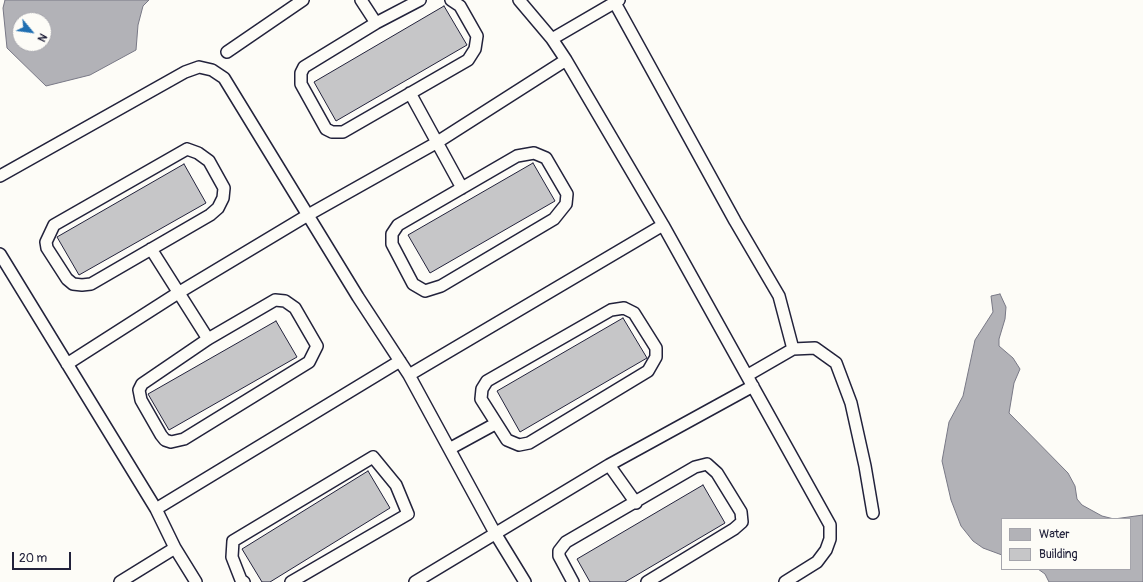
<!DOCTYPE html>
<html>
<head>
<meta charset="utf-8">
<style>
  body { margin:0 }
  #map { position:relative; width:1143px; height:582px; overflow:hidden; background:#fdfcf7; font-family:Pangolin,sans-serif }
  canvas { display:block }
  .legend { position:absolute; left:1001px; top:518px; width:130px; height:52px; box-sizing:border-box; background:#fdfcf7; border:1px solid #a5a5ac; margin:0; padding:5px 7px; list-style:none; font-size:12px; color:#22223b }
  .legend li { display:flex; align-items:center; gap:8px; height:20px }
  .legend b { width:20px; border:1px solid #a5a5ac }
  .north { position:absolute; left:12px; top:12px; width:40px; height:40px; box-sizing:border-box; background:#fdfcf7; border:1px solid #a5a5ac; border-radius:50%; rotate:119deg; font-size:11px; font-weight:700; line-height:16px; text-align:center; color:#22223b }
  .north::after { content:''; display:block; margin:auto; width:14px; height:18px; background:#1f6fb2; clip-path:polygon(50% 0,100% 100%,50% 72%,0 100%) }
  .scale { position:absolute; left:12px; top:552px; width:59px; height:18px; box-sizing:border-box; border:2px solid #22223b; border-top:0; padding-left:5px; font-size:12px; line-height:14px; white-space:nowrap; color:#22223b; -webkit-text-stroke:3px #fdfcf7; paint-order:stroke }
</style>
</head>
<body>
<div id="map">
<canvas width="1143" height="582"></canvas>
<ul class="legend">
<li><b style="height:11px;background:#b2b2b7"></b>Water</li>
<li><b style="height:11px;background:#c6c6c8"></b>Building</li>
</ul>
<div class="north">N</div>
<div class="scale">20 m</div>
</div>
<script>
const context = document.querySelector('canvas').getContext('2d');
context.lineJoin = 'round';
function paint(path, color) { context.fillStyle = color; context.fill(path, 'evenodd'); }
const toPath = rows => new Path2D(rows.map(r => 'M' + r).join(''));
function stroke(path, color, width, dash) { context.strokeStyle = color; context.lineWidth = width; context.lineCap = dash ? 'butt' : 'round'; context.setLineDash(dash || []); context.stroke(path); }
const water = toPath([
  [5,0,149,0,143,6,138,25,136,50,90,75,46,86,7,48,3,8,5,0],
  [20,20,44,20,44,44,20,44,20,20],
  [1000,294,1006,307,1005,319,999,339,999,346,1013,358,1020,369,1014,383,1009,413,1068,473,1075,486,1077,499,1082,505,1102,516,1114,519,1143,515,1143,582,1049,582,1045,574,1038,569,1130,569,1130,519,1002,519,1002,555,983,548,973,541,961,526,951,500,942,461,949,422,963,396,975,340,993,312,991,296,1000,294]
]);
paint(water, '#b2b2b7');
stroke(water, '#787885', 1);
const building = toPath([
  [444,6,467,45,336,121,314,82,444,6],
  [533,163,555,201,430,273,408,235,533,163],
  [184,164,206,203,79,275,57,237,184,164],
  [623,318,647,358,520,432,497,391,623,318],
  [276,321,297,357,169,430,148,394,276,321],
  [368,471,390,508,270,582,262,582,242,549,368,471],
  [703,485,725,523,625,582,590,582,577,559,703,485]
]);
paint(building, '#c6c6c8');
stroke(building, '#22223b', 1);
const lane = toPath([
  [361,0,376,23],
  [420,0,376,23,304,67,301,73,301,84,326,129,332,132,343,132,468,60,475,49,477,36,460,6,451,0],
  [519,0,552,39,566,60,663,225,830,525,830,539,826,550,817,562,785,582],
  [615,3,735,221,779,296,793,349],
  [552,39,619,0],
  [227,52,303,0],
  [410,93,462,188],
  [187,149,198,153,209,161,224,188,223,198,218,208,210,215,91,284,82,285,73,284,67,279,47,248,46,242,54,225,187,149],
  [534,153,546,158,567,194,566,204,554,219,441,286,425,291,413,284,392,244,392,234,398,225,517,156,534,153],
  [0,176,185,72,199,67,212,70,224,78,358,297,409,375,495,533,525,582],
  [151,249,208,339],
  [0,254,156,509,175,548,196,582],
  [275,300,285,301,295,308,317,346,309,362,184,439,171,442,165,440,161,435,141,400,139,390,142,384,208,339,275,300],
  [624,308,634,313,656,348,656,357,648,371,529,443,519,445,507,440,481,399,482,389,487,381,611,310,624,308],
  [67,364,178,293,308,215,436,143,566,60],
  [409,375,663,225],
  [748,375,793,349,815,348,836,363,851,403,865,466,873,513],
  [451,448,495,424],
  [609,465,636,503],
  [156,509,400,361],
  [120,582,175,548],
  [244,582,241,580,232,557,233,541,373,457,396,485,408,514,291,582],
  [415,582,609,465,753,386],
  [573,582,559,556,559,551,566,542,695,467,707,464,717,473,741,512,742,522,734,529,647,582]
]);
stroke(lane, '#22223b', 14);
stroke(lane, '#fdfcf7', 11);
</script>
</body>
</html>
